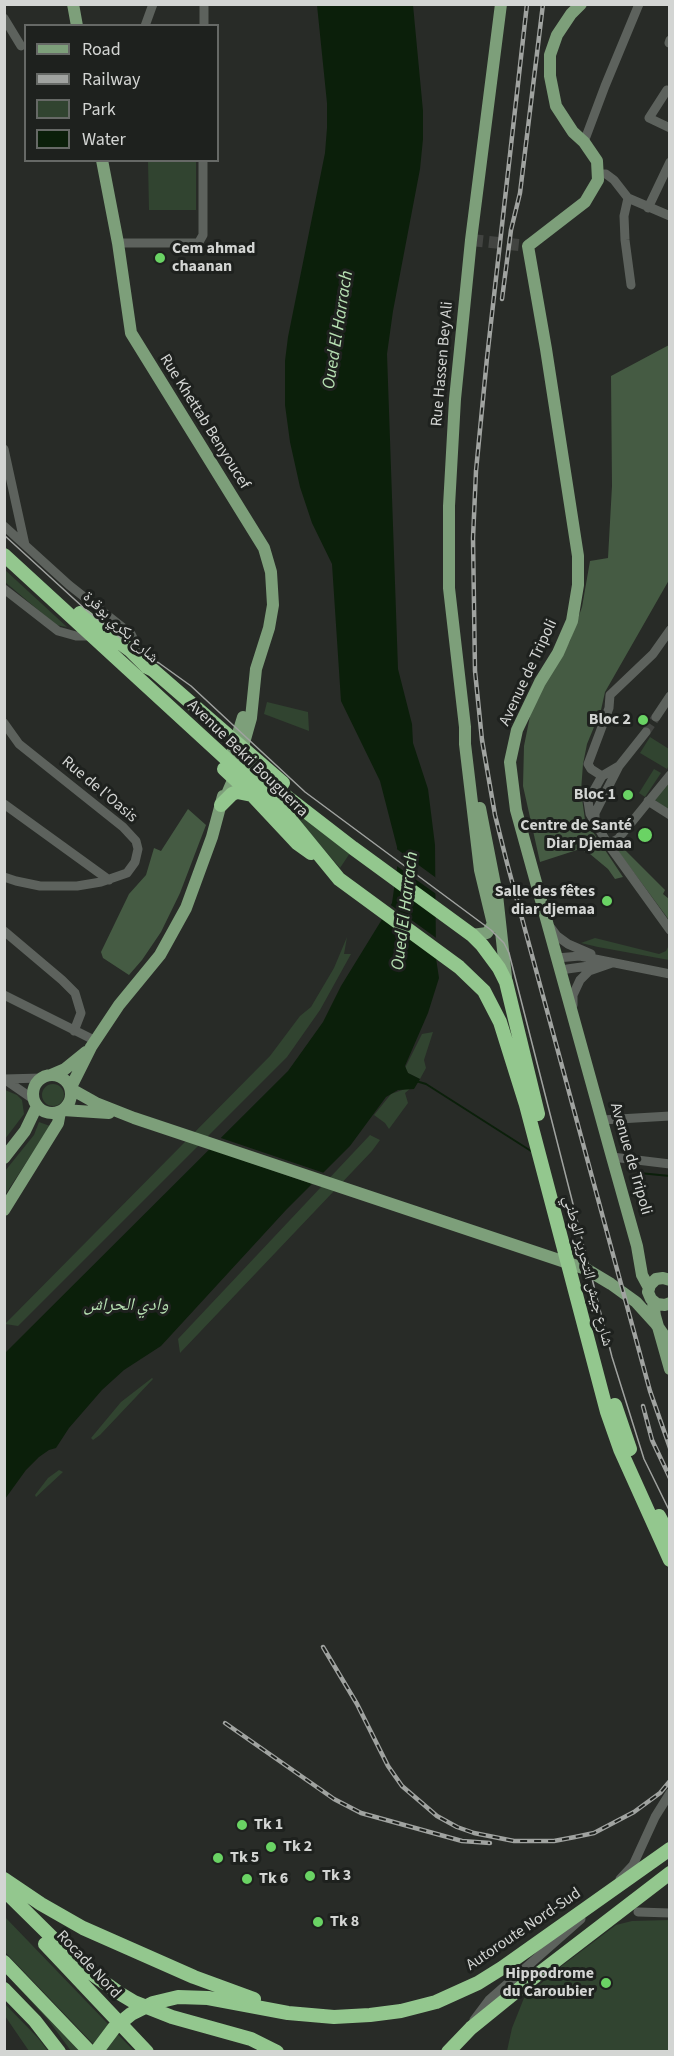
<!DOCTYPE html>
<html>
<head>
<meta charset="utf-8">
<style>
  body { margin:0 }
  #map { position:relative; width:674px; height:2056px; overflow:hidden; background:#282b27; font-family:"Source Sans 3",sans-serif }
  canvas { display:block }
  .frame { position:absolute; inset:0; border:6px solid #d3d5d3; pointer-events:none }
  .legend { position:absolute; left:24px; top:24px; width:195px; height:138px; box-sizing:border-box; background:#1e211e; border:2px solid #666966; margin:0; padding:8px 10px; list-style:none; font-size:18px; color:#d3d5d3 }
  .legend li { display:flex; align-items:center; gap:12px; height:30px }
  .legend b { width:30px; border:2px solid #666966 }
</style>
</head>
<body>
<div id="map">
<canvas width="674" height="2056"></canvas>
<div class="frame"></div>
<ul class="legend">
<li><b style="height:8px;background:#7d9f7a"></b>Road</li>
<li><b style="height:8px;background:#a0a3a0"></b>Railway</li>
<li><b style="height:16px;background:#314430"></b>Park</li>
<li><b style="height:16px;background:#0b1f0a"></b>Water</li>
</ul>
</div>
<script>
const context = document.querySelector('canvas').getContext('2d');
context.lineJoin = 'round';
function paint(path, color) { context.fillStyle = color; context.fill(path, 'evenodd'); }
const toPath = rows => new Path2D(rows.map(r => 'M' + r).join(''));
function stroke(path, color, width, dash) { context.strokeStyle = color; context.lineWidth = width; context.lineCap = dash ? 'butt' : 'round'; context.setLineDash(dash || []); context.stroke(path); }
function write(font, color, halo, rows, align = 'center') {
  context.font = font + ' "Source Sans 3","Noto Naskh Arabic",sans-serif'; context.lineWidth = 6; context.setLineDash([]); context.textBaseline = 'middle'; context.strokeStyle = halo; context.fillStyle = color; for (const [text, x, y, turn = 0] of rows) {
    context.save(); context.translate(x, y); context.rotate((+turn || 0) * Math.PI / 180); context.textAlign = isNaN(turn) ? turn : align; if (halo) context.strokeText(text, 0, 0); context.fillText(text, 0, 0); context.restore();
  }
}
paint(toPath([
  [148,161,196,161,196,210,149,210],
  [4,569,67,627,56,625,5,582],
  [267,702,308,712,309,731,264,714],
  [650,737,669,749,669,765,667,769,640,753],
  [654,769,661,773,645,797,639,793],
  [669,777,669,810,652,798],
  [259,781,350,853,340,868,303,825],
  [347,937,344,954,351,954,320,1010,287,1057,18,1326,5,1324,270,1056,300,1016,311,1007,334,968],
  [595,938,659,954,666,951,669,945,669,960,598,947,581,943],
  [433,1032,424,1060,426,1068,420,1079,408,1073,405,1068,422,1034],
  '42 1095a11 11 0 1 1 22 0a11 11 0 1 1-22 0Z',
  [408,1088,411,1088,405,1093,408,1103,389,1129,385,1123,374,1115,391,1094],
  [5,1090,17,1095,22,1100,24,1114,5,1139],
  [39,1122,50,1126,5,1195,5,1171,34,1135],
  [370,1135,380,1140,372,1151,180,1353,178,1339],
  [152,1378,153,1379,100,1435,93,1440,91,1438,121,1402],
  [59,1470,63,1472,36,1497,35,1495,48,1478],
  [4,1916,134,2051,100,2051,5,1952],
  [669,1920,669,2051,507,2051,512,2028,524,1998,559,1968,616,1925,632,1921],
  [4,1970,86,2051,71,2051,49,2021,5,1973],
  [4,2003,38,2038,48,2051,29,2051,5,2016]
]), '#314430');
paint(toPath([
  [669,345,669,580,605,692,601,710,587,744,583,764,581,791,585,820,623,877,615,879,608,869,590,854,580,849,540,862,523,786,524,746,532,706,570,641,582,607,590,561,608,558,612,486,611,376],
  [188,809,206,825,180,893,161,932,142,960,129,975,103,958,101,952,129,894,146,875,154,848,161,851],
  [622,847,665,890,663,894,669,899,669,920,618,851]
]), '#455b43');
paint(toPath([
  [317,5,413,5,423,111,423,139,420,169,393,311,387,354,398,669,412,724,413,743,428,789,435,845,436,958,439,978,428,1013,405,1066,408,1073,420,1079,414,1089,398,1090,386,1097,350,1146,286,1210,161,1346,124,1370,102,1390,69,1428,56,1448,49,1450,39,1457,26,1470,5,1499,5,1353,288,1071,323,1022,341,986,392,903,397,868,397,847,380,781,341,701,332,564,312,523,300,487,290,442,285,405,285,361,288,337,325,153,327,128,327,103]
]), '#0b1f0a');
paint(toPath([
  [394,847,439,880,439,896,394,864],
  [388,903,439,940,439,958,384,913],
  [218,1137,327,1174,315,1185,207,1148]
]), '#282b27');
stroke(toPath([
  [416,1081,426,1084,531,1151],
  [639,1173,670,1176]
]), '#0b1f0a', 2);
stroke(toPath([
  [646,732,656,717]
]), '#424441', 9, [9, 4.5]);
stroke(toPath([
  [471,240,528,246]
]), '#424441', 12, [12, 6]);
stroke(toPath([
  [4,18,21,46],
  [145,26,153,4],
  [204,26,204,4],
  [669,43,670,40],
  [667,90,649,118,670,128],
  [584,142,605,86,639,4],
  [599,174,606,174,614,180,628,198,670,216],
  [628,198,624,216,625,240,631,285],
  [648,208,670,162],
  [118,243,197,243,199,242,203,235,203,160],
  [4,449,25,545],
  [4,526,69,585,131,634,143,659],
  [4,589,58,631,76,636,86,636,89,634],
  [656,717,670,696],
  [4,723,19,744,123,827,136,841,138,849,135,862,127,873,101,882,77,886,40,886,16,881,4,877],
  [619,766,602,776,588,801,590,814,608,844,670,930],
  [602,776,591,769,588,764,609,708,610,695,653,654,670,630],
  [648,801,670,815],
  [4,804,109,880],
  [595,822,595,813,619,766,646,732],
  [608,844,618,839,670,775],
  [551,928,557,936,568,944,591,954],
  [4,931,62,980,75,993,81,1013,74,1031],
  [557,958,580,956,670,974],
  [560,970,596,965],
  [4,995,96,1041],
  [573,1005,573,995,580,980,589,971,612,963],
  [4,1079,42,1078],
  [7,1081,33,1099],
  [602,1120,670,1116],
  [612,1157,670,1164],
  [620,1879,633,1865,655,1817,670,1793],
  [638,1912,670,1913],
  [474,2020,489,2000,581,1919]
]), '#5d625d', 9);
stroke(toPath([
  [73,4,77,26],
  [581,4,571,14,557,35,550,55,550,76,556,106,573,132,584,142,597,161,598,180,585,202,528,246,546,349,578,556,578,585,572,621,558,653,540,682,517,730,510,762,516,810,612,1157,637,1246,642,1275,649,1288],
  [102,160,118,243,131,333,264,548,271,572,273,605,269,628,256,669,251,718,234,778,224,801],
  [227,770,243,717],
  [480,808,497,895,506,977],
  [472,935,487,933,493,924,480,870,465,744,465,727,449,588,449,506,455,399,471,240,501,4],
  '33 1094a19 19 0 1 1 38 0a19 19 0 1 1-38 0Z',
  [51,1075,65,1069,86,1052],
  [71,1087,91,1047,119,1005,160,955,186,908,212,837,223,796],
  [71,1089,96,1103,134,1118,586,1269,611,1284,636,1302,656,1324,670,1344],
  [63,1110,109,1113],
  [4,1158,25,1131,37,1106],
  [4,1210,58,1123,60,1112],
  [670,1280,663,1278,656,1279,650,1285,648,1292,651,1299,657,1304,665,1305,670,1303],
  [653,1302,655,1316,670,1369]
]), '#7d9f7a', 12);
stroke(toPath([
  [4,555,259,789,289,818,339,879,459,967,484,991,500,1022,526,1105,607,1412,620,1449,670,1560],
  [80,613,130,650,147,667,153,670,283,783],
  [247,766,353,848,472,935,482,945,499,968,506,982,538,1114],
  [224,769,253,796,297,843,311,853],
  [221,805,232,794,237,792,252,795],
  [615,1405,630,1449],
  [659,1516,670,1537],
  [4,1879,41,1904,83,1928,194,1977,254,1999],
  [4,1890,80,1965,119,1993,134,2002,172,2017,251,2039,277,2052],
  [45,1944,147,2052],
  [4,1962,90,2052],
  [4,1989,35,2021,59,2052],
  [96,2052,114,2028,131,2014,153,2003,178,1997,208,1998,288,2013,334,2017,370,2015,401,2011,436,2002,478,1983,502,1968,670,1849],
  [448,2052,471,2028,524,1985,670,1873]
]), '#93c78e', 14);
stroke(toPath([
  [4,535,85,609,140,654,159,663,191,686,305,792,491,930,504,943,509,953,612,1357,644,1459,670,1512]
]), '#a0a3a0', 1.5);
const rail = toPath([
  [527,4,487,358,476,471,473,538,475,671,482,740,495,815,507,863,650,1391,670,1448],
  [502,299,511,230,520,193,543,4],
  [643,1406,652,1440,670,1478],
  [323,1647,357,1704,388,1766,402,1786,437,1816,457,1827,474,1833,514,1841,554,1841,575,1837,594,1833,634,1812,660,1793,670,1781],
  [225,1723,334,1799,361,1813,462,1841,490,1843]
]);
stroke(rail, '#a0a3a0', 4.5);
stroke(rail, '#1e211e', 2, [7]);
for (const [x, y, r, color] of [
  [160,258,6,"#6ad364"],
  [643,720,6,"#6ad364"],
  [628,795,6,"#6ad364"],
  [645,835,8,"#6ad364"],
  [607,901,6,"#6ad364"],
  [242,1825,6,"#6ad364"],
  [271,1847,6,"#6ad364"],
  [218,1858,6,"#6ad364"],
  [310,1876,6,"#6ad364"],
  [247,1879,6,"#6ad364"],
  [318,1922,6,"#6ad364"],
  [606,1983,6,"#6ad364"]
]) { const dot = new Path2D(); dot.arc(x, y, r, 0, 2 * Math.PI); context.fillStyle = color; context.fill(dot); stroke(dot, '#1e211e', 2); }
write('bold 16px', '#d3d5d3', '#1e211e', [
  ["Cem ahmad",172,249],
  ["chaanan",172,267],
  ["Bloc 2",631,720,"right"],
  ["Bloc 1",616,795,"right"],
  ["Centre de Santé",632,826,"right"],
  ["Diar Djemaa",632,844,"right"],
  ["Salle des fêtes",595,892,"right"],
  ["diar djemaa",595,910,"right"],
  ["Tk 1",254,1825],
  ["Tk 2",283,1847],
  ["Tk 5",230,1858],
  ["Tk 3",322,1876],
  ["Tk 6",259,1879],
  ["Tk 8",330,1922],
  ["Hippodrome",594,1974,"right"],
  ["du Caroubier",594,1992,"right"]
], 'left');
write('16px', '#d3d5d3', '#1e211e', [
  ["Rue Hassen Bey Ali",443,364,-85],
  ["Rue Khettab Benyoucef",204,422,58],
  ["شارع بكري بوقرة",120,628,43],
  ["Avenue de Tripoli",529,673,-65],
  ["Avenue Bekri Bouguerra",247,759,44],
  ["Rue de l'Oasis",99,790,40],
  ["Avenue de Tripoli",630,1159,74],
  ["شارع جيش التحرير الوطني",587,1271,75],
  ["Autoroute Nord-Sud",524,1930,-34],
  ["Rocade Nord",88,1965,47]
]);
write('italic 18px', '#b7e1b3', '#1e211e', [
  ["Oued El Harrach",339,330,-81],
  ["Oued El Harrach",406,911,-83],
  ["وادي الحراش",126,1306]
]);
</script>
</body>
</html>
